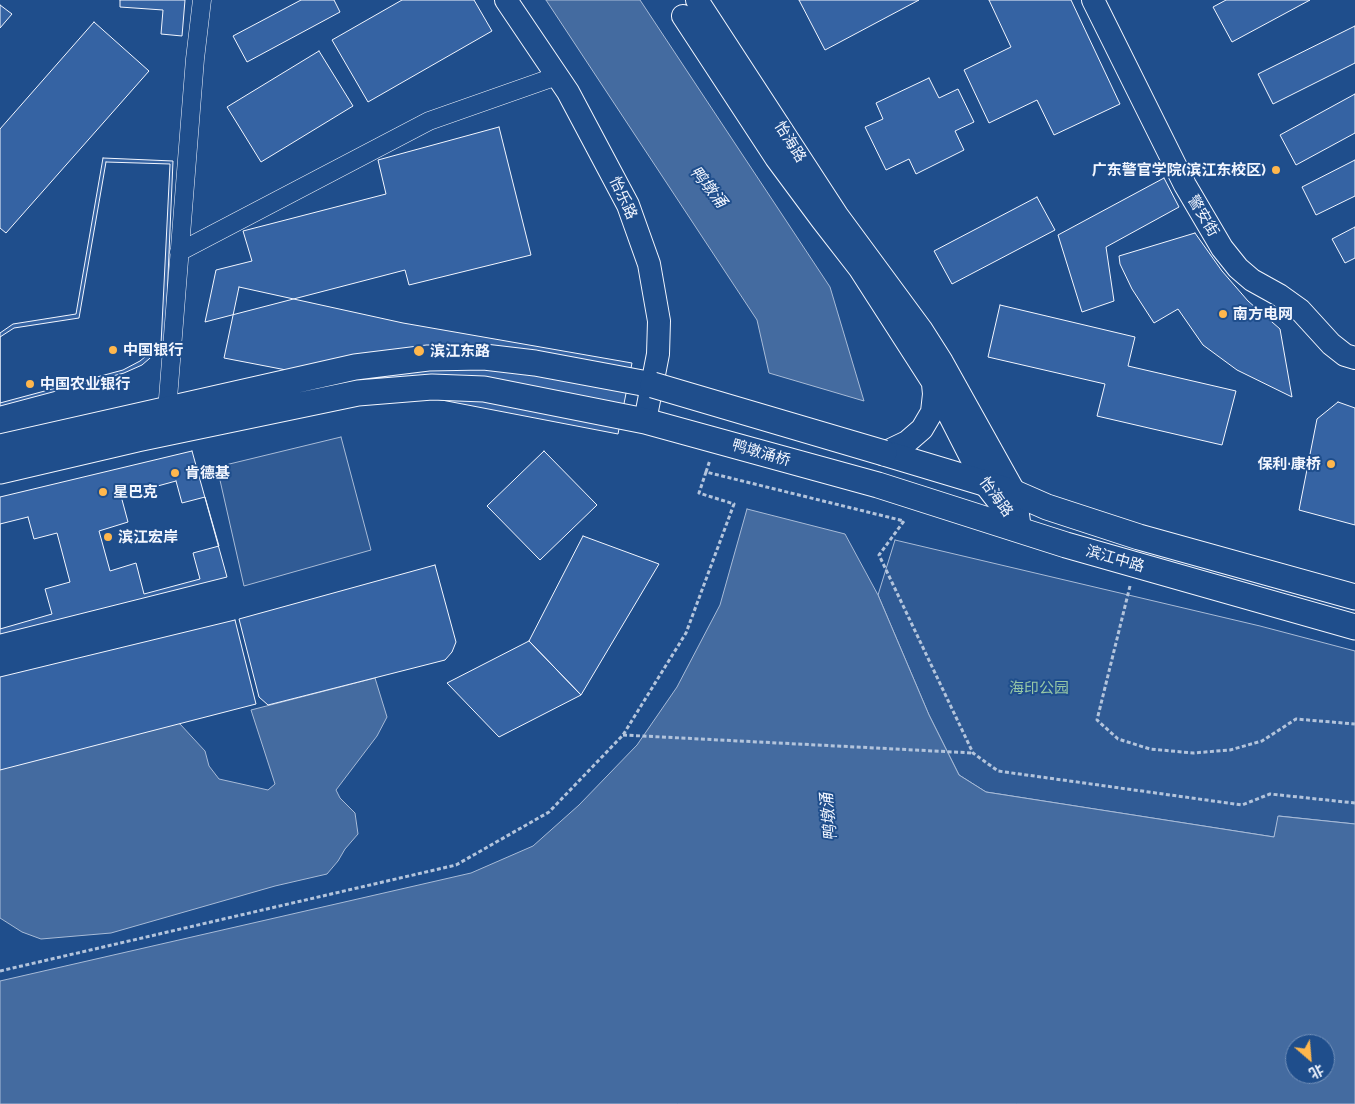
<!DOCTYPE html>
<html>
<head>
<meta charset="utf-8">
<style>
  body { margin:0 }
  #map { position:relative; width:1355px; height:1104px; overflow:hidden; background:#1f4e8c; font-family:Raleway,"Noto Sans SC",sans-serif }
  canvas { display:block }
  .north { position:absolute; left:1285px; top:1034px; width:50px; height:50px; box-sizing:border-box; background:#1f4e8c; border:1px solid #7391ba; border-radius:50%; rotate:153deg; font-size:14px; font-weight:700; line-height:20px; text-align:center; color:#f2f6ff }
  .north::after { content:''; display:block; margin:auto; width:18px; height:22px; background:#ffb74d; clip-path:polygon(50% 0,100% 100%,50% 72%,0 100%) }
</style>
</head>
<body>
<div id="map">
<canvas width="1355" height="1104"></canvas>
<div class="north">北</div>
</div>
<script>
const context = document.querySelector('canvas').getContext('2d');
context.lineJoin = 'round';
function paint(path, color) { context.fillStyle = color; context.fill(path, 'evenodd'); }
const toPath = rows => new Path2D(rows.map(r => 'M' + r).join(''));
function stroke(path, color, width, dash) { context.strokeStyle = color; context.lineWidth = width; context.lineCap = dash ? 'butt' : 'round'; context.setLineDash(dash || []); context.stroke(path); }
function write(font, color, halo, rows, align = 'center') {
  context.font = font + ' Raleway,"Noto Sans SC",sans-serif'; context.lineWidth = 4; context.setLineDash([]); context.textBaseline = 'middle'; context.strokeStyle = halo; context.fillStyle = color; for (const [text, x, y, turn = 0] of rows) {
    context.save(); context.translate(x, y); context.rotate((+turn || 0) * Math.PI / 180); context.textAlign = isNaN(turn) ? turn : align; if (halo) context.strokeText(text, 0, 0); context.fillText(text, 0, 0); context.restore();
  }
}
const built = toPath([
  [341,437,371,550,244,586,217,467,341,437],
  [895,540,1260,626,1355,651,1355,824,1279,816,1274,837,986,792,959,775,929,715,878,595,895,540]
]);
paint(built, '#305b95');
stroke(built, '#a8bbd7', 1);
const water = toPath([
  [546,0,640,0,830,287,864,401,769,373,757,320,546,0],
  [747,509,845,534,878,595,929,715,959,775,986,792,1274,837,1278,816,1355,824,1355,1104,0,1104,0,981,471,873,533,846,579,805,637,745,677,687,720,605,747,509],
  [1295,1044,1325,1044,1325,1074,1295,1074,1295,1044],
  [375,678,387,717,377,736,336,790,340,798,355,813,358,834,345,849,338,861,327,874,275,886,111,933,41,939,22,932,0,918,0,724,137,707,180,724,205,751,209,766,219,779,268,790,275,784,251,710,375,678]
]);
paint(water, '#446ba0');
stroke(water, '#a8bbd7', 1);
const building = toPath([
  [120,0,185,0,182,36,161,34,163,10,120,7,120,0],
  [301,0,334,0,340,12,247,62,233,36,301,0],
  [402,0,474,0,492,31,368,102,332,40,402,0],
  [799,0,919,0,825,50,799,0],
  [989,0,1071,0,1120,104,1054,135,1037,100,989,123,964,70,1011,47,989,0],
  [1226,0,1310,0,1232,42,1213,7,1226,0],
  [0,5,12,14,0,28,0,5],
  [94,22,149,71,6,233,0,228,0,129,94,22],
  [1355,26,1355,63,1273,104,1258,74,1355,26],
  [319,51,353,106,261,162,227,107,319,51],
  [929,78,939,98,958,89,974,122,955,131,964,150,916,174,909,159,886,170,865,127,883,119,876,103,929,78],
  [1355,94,1355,133,1296,165,1280,135,1355,94],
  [499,127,531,255,409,285,405,270,205,322,216,270,252,261,243,231,386,194,378,160,499,127],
  [103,158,173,161,165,345,142,365,124,373,0,406,0,333,13,324,76,314,103,158],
  [1355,160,1355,196,1316,215,1302,187,1355,160],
  [106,162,170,164,161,344,140,361,123,370,0,403,0,337,14,328,79,318,106,162],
  [1164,178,1179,207,1106,247,1114,301,1082,312,1058,235,1164,178],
  [1037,197,1055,230,952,284,934,251,1037,197],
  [1355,227,1355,258,1345,263,1332,239,1355,227],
  [1195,233,1222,271,1248,301,1280,329,1292,397,1237,370,1203,345,1178,309,1154,323,1132,289,1120,264,1119,256,1195,233],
  [239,287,403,323,632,363,618,434,224,358,239,287],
  [1000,305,1135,337,1128,366,1236,391,1222,445,1097,416,1105,384,988,357,1000,305],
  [1338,402,1355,408,1355,525,1299,510,1317,419,1338,402],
  [192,451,227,577,0,634,0,497,192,451],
  [544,451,597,505,540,560,487,506,544,451],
  [176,481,182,503,205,497,219,546,193,553,200,579,144,594,136,563,110,571,99,531,128,522,121,496,176,481],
  [28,517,34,539,57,533,70,582,45,589,52,614,0,629,0,524,28,517],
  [583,536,659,564,581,695,529,641,583,536],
  [435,565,456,642,452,652,445,660,268,705,259,697,239,619,435,565],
  [235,620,256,704,0,770,0,677,235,620],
  [529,641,581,695,499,737,447,683,529,641]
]);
paint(building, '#3563a3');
stroke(building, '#f2f6ff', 1);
const minor = toPath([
  [179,252,429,121,557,76],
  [167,411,195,59,202,0]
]);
const tertiary = toPath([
  [506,0,568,92,628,205,649,264,659,321,658,354,645,421],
  [697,0,837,215,921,329,942,362,1015,493,1020,529],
  [1093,0,1185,185,1222,248,1238,268,1252,280,1279,295,1300,310,1331,344,1345,355,1355,358],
  [683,16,776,158,822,220,860,269,932,381,984,483,1020,529],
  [884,453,907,442,922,429,932,412,934,394,933,384]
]);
const secondary = toPath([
  [0,447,355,367,428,358,484,357,535,363,653,385],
  [884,453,984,483,1015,493,1047,507,1139,537,1355,597],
  [0,471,137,439,358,393,432,387,484,389,645,421,878,485,1066,545,1355,627]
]);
stroke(minor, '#f2f6ff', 19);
stroke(tertiary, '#f2f6ff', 24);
stroke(secondary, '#f2f6ff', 27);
stroke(toPath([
  [706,472,710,460],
  [1130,586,1097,720,1118,739,1150,749,1193,753,1230,750,1262,741,1296,719,1355,724],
  [623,735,973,753],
  [0,971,456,865,549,812,623,735,686,633,734,504,699,493,706,472,904,521,879,555,973,753,998,771,1242,805,1270,794,1355,803]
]), '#b3c4dc', 3, [4, 2.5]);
stroke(minor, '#1f4e8c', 18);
stroke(tertiary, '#1f4e8c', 22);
stroke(secondary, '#1f4e8c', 25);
const secondaryBridge = toPath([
  [653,385,884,453]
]);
stroke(secondaryBridge, '#f2f6ff', 27, []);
stroke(secondaryBridge, '#1f4e8c', 25);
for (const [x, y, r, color] of [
  [1276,170,5,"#ffb74d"],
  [1223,314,5,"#ffb74d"],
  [113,350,5,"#ffb74d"],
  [419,351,6,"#ffb74d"],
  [30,384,5,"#ffb74d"],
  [1331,464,5,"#ffb74d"],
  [175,473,5,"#ffb74d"],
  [103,492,5,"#ffb74d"],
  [108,537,5,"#ffb74d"]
]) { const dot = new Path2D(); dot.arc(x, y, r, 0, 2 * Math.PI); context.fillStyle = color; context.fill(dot); stroke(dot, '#1f4e8c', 2); }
write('15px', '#f2f6ff', '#1f4e8c', [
  ["怡海路",790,142,58],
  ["怡乐路",623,198,65],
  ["警安街",1203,216,59],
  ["鸭墩涌桥",761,453,16],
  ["怡海路",996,497,54],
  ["滨江中路",1115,559,16]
]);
write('bold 15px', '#f2f6ff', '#1f4e8c', [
  ["广东警官学院(滨江东校区)",1266,170,"right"],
  ["南方电网",1233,314],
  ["中国银行",123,350],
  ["滨江东路",430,351],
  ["中国农业银行",40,384],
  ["保利·康桥",1321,464,"right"],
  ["肯德基",185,473],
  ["星巴克",113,492],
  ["滨江宏岸",118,537]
], 'left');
write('15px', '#97c8a6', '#1f4e8c', [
  ["海印公园",1039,688]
]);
write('italic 16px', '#f2f6ff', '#1f4e8c', [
  ["鸭墩涌",708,187,51],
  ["鸭墩涌",829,817,-95]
]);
</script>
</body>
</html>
